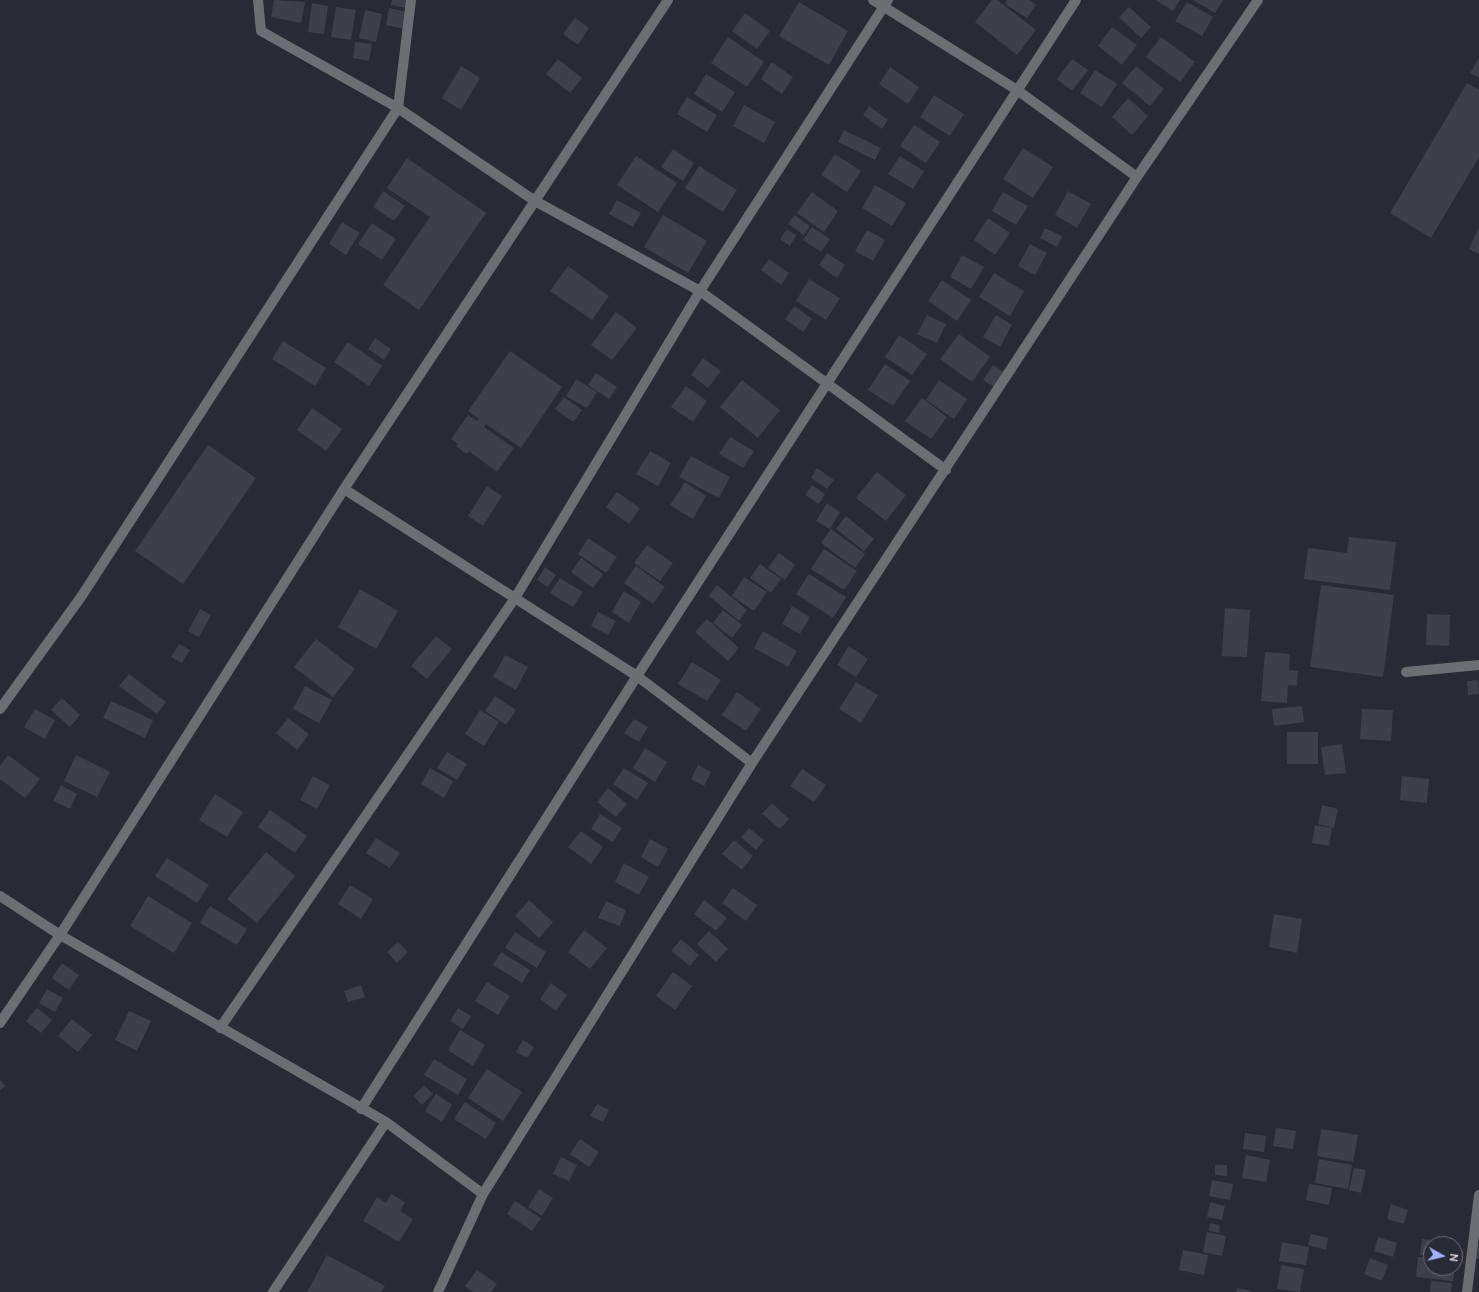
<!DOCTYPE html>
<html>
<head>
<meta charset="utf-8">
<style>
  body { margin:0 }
  #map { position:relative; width:1479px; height:1292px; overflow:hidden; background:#282a35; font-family:Ubuntu,sans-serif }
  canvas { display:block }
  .north { position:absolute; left:1423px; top:1236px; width:40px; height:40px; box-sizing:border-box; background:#282a35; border:1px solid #6d6e78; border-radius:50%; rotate:98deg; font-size:11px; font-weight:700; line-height:16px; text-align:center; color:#d4d5dc }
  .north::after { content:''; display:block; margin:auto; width:14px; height:18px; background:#a3b2fd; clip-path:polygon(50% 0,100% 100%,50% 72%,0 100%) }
</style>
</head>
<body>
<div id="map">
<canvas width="1479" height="1292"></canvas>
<div class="north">N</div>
</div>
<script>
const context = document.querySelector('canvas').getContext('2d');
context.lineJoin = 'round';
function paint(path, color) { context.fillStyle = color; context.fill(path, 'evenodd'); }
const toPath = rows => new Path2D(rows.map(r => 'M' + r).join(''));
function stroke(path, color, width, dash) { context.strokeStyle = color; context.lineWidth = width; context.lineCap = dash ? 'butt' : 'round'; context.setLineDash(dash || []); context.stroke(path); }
paint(toPath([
  [274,0,305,2,301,23,271,17],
  [392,0,409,0,407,8,391,5],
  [992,0,997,0,1036,30,1017,55,975,22],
  [1007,0,1029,0,1036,5,1027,18,1005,4],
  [1155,0,1180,0,1173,11],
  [1193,0,1223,0,1215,13],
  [799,2,848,31,829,65,779,36],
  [1187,2,1213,17,1202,36,1175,21],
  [312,3,328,6,324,34,308,32],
  [336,7,356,10,351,40,331,37],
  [1129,7,1151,27,1141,38,1119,17],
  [389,8,407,12,404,29,386,25],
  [365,10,382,14,376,42,359,38],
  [745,13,770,31,757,49,732,31],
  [575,18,589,28,578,45,563,34],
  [1112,27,1137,45,1122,65,1098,46],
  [728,37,764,62,747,87,711,63],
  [1161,37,1195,62,1180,82,1146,57],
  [355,42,372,44,369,61,353,58],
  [1479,58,1479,78,1470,73],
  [558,59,582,78,570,93,546,74],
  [1072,59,1088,70,1072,91,1057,79],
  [772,62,793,77,782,94,761,79],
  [461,66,480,78,461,110,442,98],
  [1136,66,1164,89,1150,106,1122,83],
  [890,67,919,87,908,104,879,84],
  [1095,70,1117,84,1102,107,1080,93],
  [706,74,735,92,722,112,694,94],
  [1467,83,1479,90,1479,157,1431,238,1390,213],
  [934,95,964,114,950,136,920,117],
  [687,97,717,115,707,132,677,114],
  [1128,98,1148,116,1132,135,1112,117],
  [744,105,775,122,764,143,733,126],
  [869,106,888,120,882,129,863,115],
  [914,125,940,142,926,163,900,146],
  [844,130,881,148,875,160,838,142],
  [1023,148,1053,167,1033,198,1003,179],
  [673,149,694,163,683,181,661,167],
  [835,154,861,171,847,192,821,175],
  [636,156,677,183,658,212,617,185],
  [900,156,924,171,913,189,888,174],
  [407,158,486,213,419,310,383,285,430,217,387,188],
  [699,166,737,190,723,212,685,188],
  [875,185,906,203,892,226,862,208],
  [383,191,405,206,394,221,373,207],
  [1068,191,1091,204,1077,228,1055,215],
  [812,192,838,211,824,232,797,213],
  [1003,192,1028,206,1016,225,992,211],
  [617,200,641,213,633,227,609,214],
  [663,215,707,241,688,273,644,247],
  [794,215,810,226,804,235,788,224],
  [988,218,1010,233,995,255,974,240],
  [342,222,360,233,346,255,329,244],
  [372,223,396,239,382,260,358,244],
  [812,227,830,239,821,252,803,240],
  [1479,227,1479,254,1469,249],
  [1045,228,1062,236,1057,247,1040,238],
  [787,229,796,235,790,246,780,239],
  [867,230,885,240,873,261,855,251],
  [1030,244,1047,253,1035,275,1018,266],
  [827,253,845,265,837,278,819,265],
  [962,255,984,267,971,289,950,277],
  [769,259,789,273,781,285,761,270],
  [568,266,609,296,592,320,550,291],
  [994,273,1024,291,1010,316,979,297],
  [809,279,840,298,826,320,796,301],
  [942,280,971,300,957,321,928,301],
  [795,306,812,319,803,332,785,319],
  [616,312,637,328,612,360,591,345],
  [927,315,946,324,937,343,917,334],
  [996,315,1012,325,1000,347,983,337],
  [959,334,990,357,972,382,940,359],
  [899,335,927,354,912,375,885,357],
  [375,338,391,349,384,360,368,349],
  [283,341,326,368,315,386,272,359],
  [348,342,382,366,369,386,334,362],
  [510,351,562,387,521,448,486,424,484,427,514,448,497,472,469,451,467,454,456,446,458,444,451,439,468,415,477,421,479,419,468,411],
  [703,358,721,371,708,388,691,375],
  [885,364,910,381,893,406,868,390],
  [993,365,1003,372,994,387,983,380],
  [596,373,617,387,609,399,588,385],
  [576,379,597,392,587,408,566,396],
  [742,380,780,410,758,438,720,407],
  [939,380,967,399,954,419,926,400],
  [686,386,707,401,693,422,671,407],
  [564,397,582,410,573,422,555,409],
  [922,398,947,417,931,439,905,421],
  [312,408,342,429,326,451,297,430],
  [730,437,754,451,743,468,719,454],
  [208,445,256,478,183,584,135,551],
  [650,451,671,463,658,486,636,474],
  [691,456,730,477,719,498,679,477],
  [817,468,834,480,827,489,811,478],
  [877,472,906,495,886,521,856,498],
  [685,482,706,496,693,519,670,505],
  [812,485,825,494,819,504,805,495],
  [487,486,502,496,483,526,468,516],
  [617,492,640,508,629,524,606,507],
  [827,503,840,512,830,529,816,521],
  [846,516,874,539,864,551,836,529],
  [831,529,865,554,855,568,821,543],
  [1349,537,1396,542,1390,590,1304,579,1308,548,1347,553],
  [588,538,617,557,606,573,578,554],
  [647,545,673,563,660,581,634,563],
  [824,549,857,571,844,590,811,569],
  [779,553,795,565,785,580,768,568],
  [581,558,603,574,593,588,571,572],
  [760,564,781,579,771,593,750,578],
  [636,566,665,587,653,604,624,583],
  [545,567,556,575,547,587,537,580],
  [809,574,846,597,833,618,796,594],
  [744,577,767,592,754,611,732,596],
  [560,578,583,592,573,607,550,593],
  [717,585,747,610,739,621,709,596],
  [1321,585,1394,595,1383,677,1310,667],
  [360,589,398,611,376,649,338,627],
  [624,591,641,602,629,623,612,612],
  [792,606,810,617,800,634,782,624],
  [1225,608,1250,610,1247,657,1222,656],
  [200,609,211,615,199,637,188,631],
  [723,610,742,625,732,638,713,623],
  [598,612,616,621,608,635,591,626],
  [1427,614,1450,615,1449,646,1426,645],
  [707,619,739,648,728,661,695,632],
  [763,631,797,651,788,667,754,648],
  [436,636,452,649,427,679,411,666],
  [316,639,355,669,333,697,294,667],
  [179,644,190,650,182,663,171,657],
  [849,646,868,659,856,677,837,665],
  [1265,652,1290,654,1289,670,1298,671,1297,686,1288,685,1287,703,1261,701],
  [505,655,528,667,516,690,493,677],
  [692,662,721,680,707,701,678,684],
  [129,674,166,702,157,714,119,686],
  [1478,680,1479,694,1468,695,1467,681],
  [856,682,878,695,861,723,839,709],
  [305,686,332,700,319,723,293,709],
  [737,692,761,709,746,731,722,715],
  [495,696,516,710,506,725,485,711],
  [62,698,80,715,70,727,51,710],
  [111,701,153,720,145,738,103,718],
  [1302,706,1304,722,1274,726,1272,709],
  [35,709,55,720,45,739,24,727],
  [1362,709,1393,710,1391,741,1360,739],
  [480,710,499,722,484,746,465,734],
  [288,718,309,734,297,750,276,733],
  [634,719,648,727,639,742,624,733],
  [1287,732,1318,732,1318,764,1287,764],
  [1342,744,1346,773,1325,775,1321,747],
  [645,748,667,762,655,782,633,768],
  [447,752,467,764,457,780,437,768],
  [8,755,40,779,25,798,0,779,0,766],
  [76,755,110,772,97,797,64,781],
  [698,765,711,772,704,786,691,779],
  [430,768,453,781,444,798,421,784],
  [624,768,648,783,637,800,613,784],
  [802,769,826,785,814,802,790,786],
  [313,776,330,785,317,809,300,800],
  [1402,776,1429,779,1427,803,1400,800],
  [61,785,77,794,70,809,53,801],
  [608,788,627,804,616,817,597,802],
  [215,794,243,812,227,837,199,820],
  [772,803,789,819,780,829,762,814],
  [1322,805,1338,809,1334,828,1318,824],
  [270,810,307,836,295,853,258,827],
  [600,814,622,828,613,842,591,829],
  [1315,825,1332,828,1329,846,1312,843],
  [749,828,764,840,756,850,741,837],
  [581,831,603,847,591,864,568,847],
  [376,838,400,853,390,868,366,853],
  [650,839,668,849,658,867,641,857],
  [734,840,753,856,742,870,722,854],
  [266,852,295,876,257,923,227,899],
  [167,858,209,885,197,903,155,876],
  [624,863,649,877,639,895,615,882],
  [350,885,373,899,361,919,338,904],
  [733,888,757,905,746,921,722,903],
  [148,896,192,923,174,953,130,926],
  [529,900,553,922,539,938,515,916],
  [704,900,727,918,716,931,694,914],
  [606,901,626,910,620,926,598,918],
  [210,906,247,929,237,945,200,923],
  [1274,914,1302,919,1297,953,1269,947],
  [584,930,607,948,590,969,568,952],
  [709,931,728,949,716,962,697,944],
  [515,932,546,952,537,968,505,948],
  [681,939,699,955,690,966,671,951],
  [398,942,408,952,397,963,387,952],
  [501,952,530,970,522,983,493,965],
  [62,963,79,975,69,990,52,978],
  [673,972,692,986,675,1010,656,996],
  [487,982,510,996,498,1015,475,1001],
  [551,983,567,995,556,1011,540,999],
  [361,985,365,997,348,1002,344,991],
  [47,989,63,998,55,1012,39,1003],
  [37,1008,52,1020,41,1033,26,1021],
  [458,1008,471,1016,463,1029,450,1021],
  [129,1011,151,1021,137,1051,115,1040],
  [72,1019,92,1035,78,1052,58,1036],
  [460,1030,485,1045,473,1066,448,1050],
  [523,1040,534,1047,527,1058,516,1052],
  [434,1059,467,1079,458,1095,424,1075],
  [487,1069,522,1092,503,1121,468,1098],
  [0,1080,5,1086,0,1091],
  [424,1085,433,1094,422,1105,413,1096],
  [436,1094,452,1105,442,1122,425,1111],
  [465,1102,496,1123,486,1139,454,1119],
  [597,1104,609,1110,603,1122,590,1116],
  [1276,1128,1296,1131,1293,1149,1273,1146],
  [1321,1129,1358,1135,1353,1162,1317,1156],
  [1245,1133,1266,1136,1264,1152,1243,1149],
  [580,1139,599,1152,589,1167,570,1154],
  [1246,1155,1270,1160,1266,1182,1242,1178],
  [561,1157,577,1165,569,1181,553,1174],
  [1319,1159,1352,1165,1348,1189,1315,1183],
  [1215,1165,1227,1165,1227,1176,1215,1175],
  [1354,1168,1366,1170,1361,1193,1349,1190],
  [1212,1180,1233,1184,1230,1200,1209,1196],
  [1309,1184,1332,1188,1329,1205,1306,1200],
  [539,1189,553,1198,542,1216,528,1207],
  [391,1194,405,1202,400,1211,413,1219,399,1242,363,1221,377,1197,386,1203],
  [515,1201,541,1218,532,1231,507,1214],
  [1210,1202,1225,1206,1222,1220,1207,1217],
  [1391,1204,1408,1210,1404,1224,1387,1219],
  [1210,1223,1220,1225,1219,1233,1209,1231],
  [1207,1232,1226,1236,1222,1256,1203,1252],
  [1311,1234,1328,1238,1326,1250,1308,1245],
  [1378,1237,1397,1243,1393,1257,1374,1251],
  [1422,1239,1448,1242,1448,1244,1431,1244,1431,1256,1420,1255],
  [1282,1242,1309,1247,1306,1265,1279,1261],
  [1476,1243,1479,1244,1479,1259,1475,1259],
  [1183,1250,1208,1255,1204,1275,1179,1270],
  [327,1255,385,1286,381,1292,307,1292],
  [1418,1257,1431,1258,1431,1268,1455,1268,1453,1281,1416,1277],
  [1370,1258,1388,1265,1382,1281,1364,1274],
  [1281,1265,1304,1269,1300,1292,1277,1289],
  [477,1270,497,1284,491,1292,473,1292,465,1286],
  [1431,1281,1452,1283,1451,1292,1430,1292],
  [1237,1288,1251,1291,1251,1292,1236,1292]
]), '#3d404a');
stroke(toPath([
  [258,0,261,31,398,108,535,201,700,291,946,470],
  [873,0,1017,90,1137,177],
  [344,489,637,676,752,763],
  [1406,672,1479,665],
  [0,709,81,597,398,108,411,0],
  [0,896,60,935,344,489,668,0],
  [0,1023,60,935,386,1122,483,1194],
  [220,1028,515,598,700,291,888,0],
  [361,1109,637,676,1076,0],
  [273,1292,386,1122],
  [438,1292,483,1194,752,763,1137,177,1258,0],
  [1467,1292,1479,1195]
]), '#6d6e74', 10);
</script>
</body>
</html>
